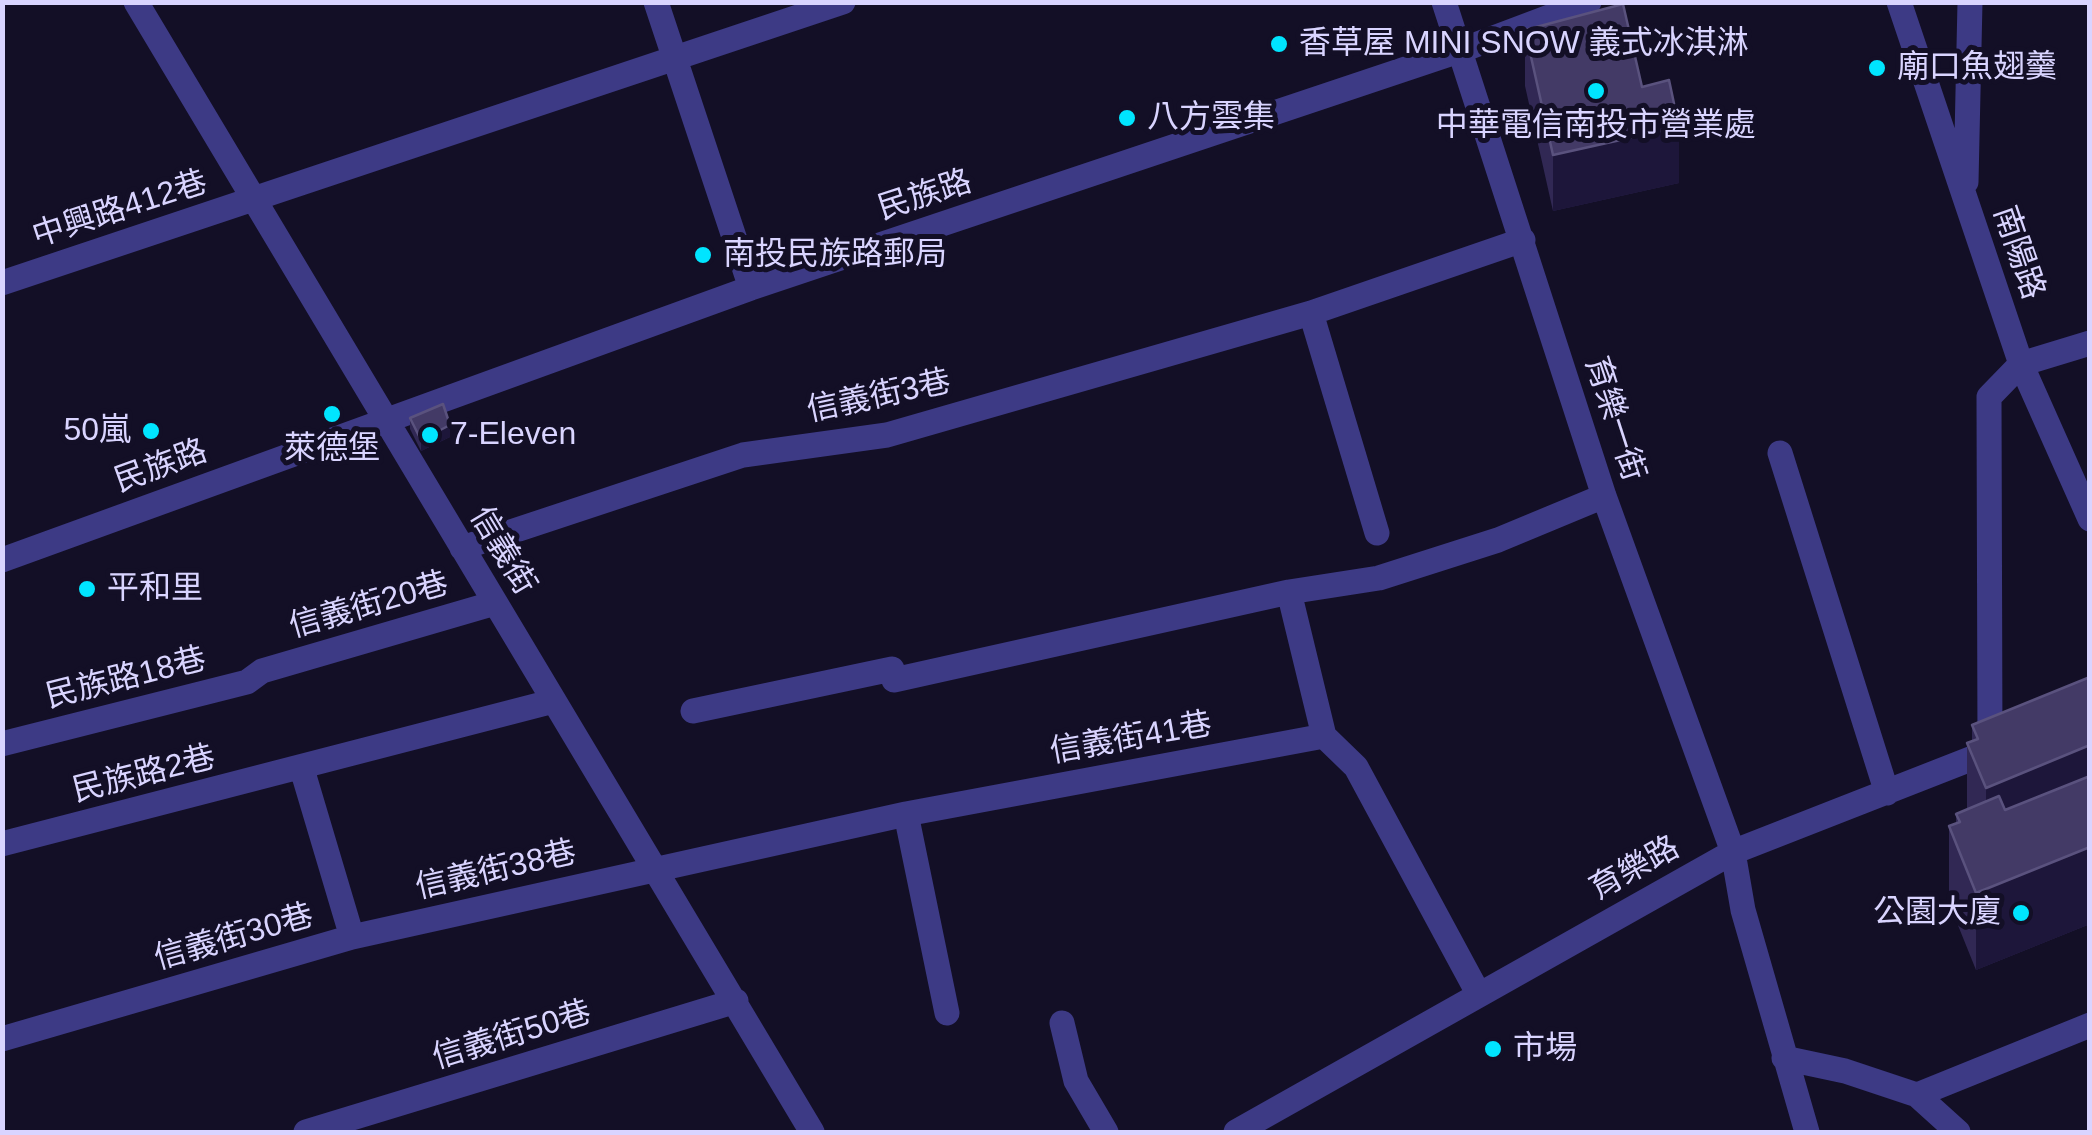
<!DOCTYPE html>
<html>
<head>
<meta charset="utf-8">
<style>
  body { margin:0 }
  #map { position:relative; width:2092px; height:1135px; overflow:hidden; background:#130f26; font-family:Arial,sans-serif }
  canvas { display:block }
  .frame { position:absolute; inset:0; border:5px solid #d9d4ff; pointer-events:none }
</style>
</head>
<body>
<div id="map">
<canvas width="2092" height="1135"></canvas>
<div class="frame"></div>
</div>
<script>
const context = document.querySelector('canvas').getContext('2d');
context.lineJoin = 'round';
const toPath = rows => new Path2D(rows.map(r => 'M' + r).join(''));
function stroke(path, color, width, dash) { context.strokeStyle = color; context.lineWidth = width; context.lineCap = dash ? 'butt' : 'round'; context.setLineDash(dash || []); context.stroke(path); }
function paint(path, color) { context.fillStyle = color; context.fill(path, 'evenodd'); }
function write(font, color, halo, rows, align = 'center') {
  context.font = font + ' Arial,"Noto Sans TC",sans-serif'; context.lineWidth = 10; context.setLineDash([]); context.textBaseline = 'middle'; context.strokeStyle = halo; context.fillStyle = color; for (const [text, x, y, turn = 0] of rows) {
    context.save(); context.translate(x, y); context.rotate((+turn || 0) * Math.PI / 180); context.textAlign = isNaN(turn) ? turn : align; if (halo) context.strokeText(text, 0, 0); context.fillText(text, 0, 0); context.restore();
  }
}
stroke(toPath([
  [136,2,812,1132],
  [656,2,751,288],
  [1444,2,1604,496,1733,852,1743,910,1807,1132],
  [1899,2,2021,364,2090,519],
  [1966,182,1970,2],
  [2,283,843,2],
  [1311,313,1377,533],
  [1780,453,1887,793],
  [462,548,743,455,887,435,1311,313,1523,240],
  [2,560,751,288,1462,50,1589,2],
  [1289,592,1379,578,1498,540,1604,496],
  [693,711,892,669,894,680,1289,592,1324,736],
  [2,744,247,682,262,671,495,603],
  [1990,749,1989,397,2021,364,2090,343],
  [302,769,352,937],
  [906,814,947,1013],
  [2,844,554,701],
  [1062,1023,1076,1081,1106,1132],
  [2,1039,352,937,906,814,1324,736,1356,767,1478,993],
  [1784,1058,1845,1071,1917,1095,1958,1132],
  [1917,1095,2090,1025],
  [306,1132,736,1001],
  [1236,1132,1733,852,1996,749]
]), '#3d3a85', 25);
paint(toPath([
  [1525,30,1642,87,1679,183,1553,211,1525,86],
  [410,418,450,437,421,451,410,429],
  [2090,677,2090,924,1976,970,1949,903,1949,826,1956,823,1956,814,1967,809,1967,743,1972,741,1972,725]
]), '#312854');
paint(toPath([
  [1679,127,1679,183,1553,211,1553,155],
  [450,425,450,437,421,451,421,440],
  [2090,745,2090,822,1986,865,1986,788],
  [2090,847,2090,924,1976,970,1976,893]
]), '#1d163a');
const building = toPath([
  [1623,4,1642,87,1669,80,1679,127,1553,155,1525,30,1623,4],
  [443,404,450,425,421,440,410,418,443,404],
  [2090,677,2090,745,1986,788,1967,743,1978,739,1972,725,2090,677],
  [2090,776,2090,847,1976,893,1949,826,1960,822,1956,814,1999,796,2005,810,2090,776]
]);
paint(building, '#433a66');
stroke(building, '#5a527e', 2.5);
for (const [x, y, r, color] of [
  [1279,44,10,"#00e5ff"],
  [1877,68,10,"#00e5ff"],
  [1596,91,10,"#00e5ff"],
  [1127,118,10,"#00e5ff"],
  [703,255,10,"#00e5ff"],
  [332,414,10,"#00e5ff"],
  [151,431,10,"#00e5ff"],
  [430,435,10,"#00e5ff"],
  [87,589,10,"#00e5ff"],
  [2021,913,10,"#00e5ff"],
  [1493,1049,10,"#00e5ff"]
]) { const dot = new Path2D(); dot.arc(x, y, r, 0, 2 * Math.PI); context.fillStyle = color; context.fill(dot); stroke(dot, '#130f26', 4); }
write('32px', '#d9d4ff', '#130f26', [
  ["香草屋 MINI SNOW 義式冰淇淋",1299,44],
  ["廟口魚翅羹",1897,68],
  ["八方雲集",1147,118],
  ["中華電信南投市營業處",1596,126,"center"],
  ["南投民族路郵局",723,255],
  ["50嵐",131,431,"right"],
  ["7-Eleven",450,435],
  ["萊德堡",332,449,"center"],
  ["平和里",107,589],
  ["公園大廈",2001,913,"right"],
  ["市場",1513,1049]
], 'left');
write('32px', '#d9d4ff', '#130f26', [
  ["民族路",925,196,-18],
  ["中興路412巷",120,210,-18],
  ["南陽路",2018,253,71],
  ["信義街3巷",879,397,-12],
  ["育樂一街",1614,419,72],
  ["民族路",161,467,-20],
  ["信義街",502,551,59],
  ["信義街20巷",369,606,-16],
  ["民族路18巷",126,679,-14],
  ["信義街41巷",1131,739,-10],
  ["民族路2巷",144,775,-14],
  ["育樂路",1635,869,-29],
  ["信義街38巷",496,871,-13],
  ["信義街30巷",234,938,-16],
  ["信義街50巷",512,1036,-17]
]);
</script>
</body>
</html>
